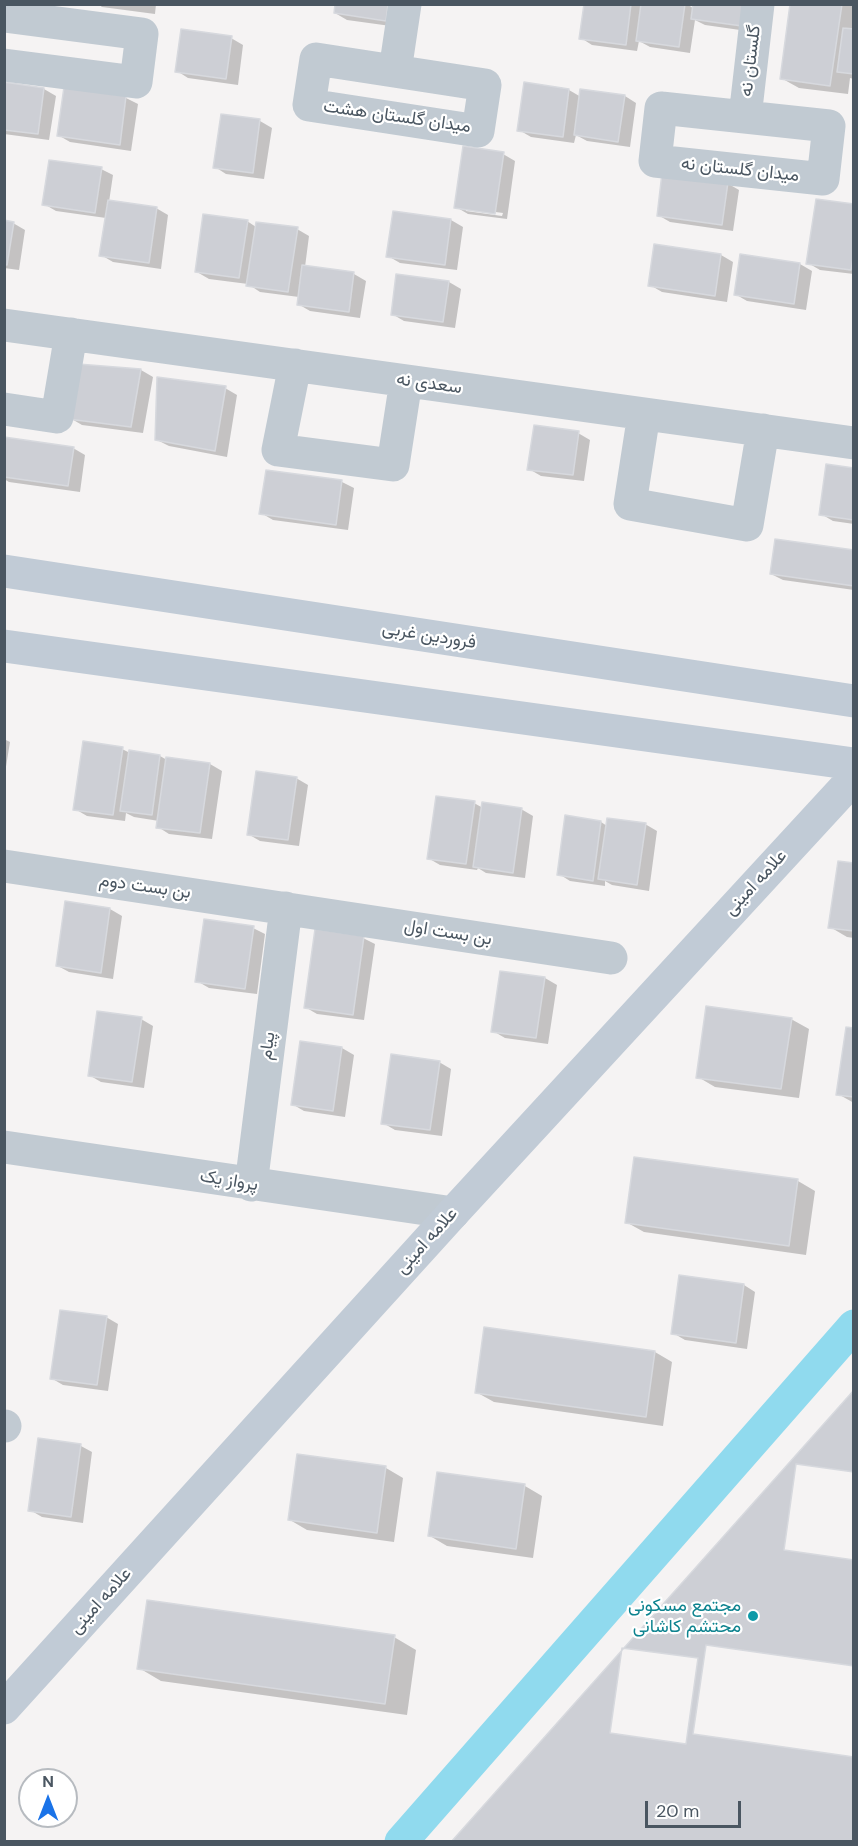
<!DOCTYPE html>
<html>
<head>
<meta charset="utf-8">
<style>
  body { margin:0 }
  #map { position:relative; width:858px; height:1846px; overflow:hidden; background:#f5f3f3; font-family:"DM Sans",sans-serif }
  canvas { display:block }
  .frame { position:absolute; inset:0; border:6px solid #4a5661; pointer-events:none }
  .north { position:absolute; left:18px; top:1768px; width:60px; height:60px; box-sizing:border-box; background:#fff; border:2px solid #b7bbc0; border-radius:50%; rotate:0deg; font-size:16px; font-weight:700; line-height:24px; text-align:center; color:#4a5661 }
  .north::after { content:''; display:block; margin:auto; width:21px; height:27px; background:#1a73e8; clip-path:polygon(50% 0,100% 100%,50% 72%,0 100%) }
  .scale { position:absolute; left:645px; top:1801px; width:96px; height:27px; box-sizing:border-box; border:3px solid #4a5661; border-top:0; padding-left:8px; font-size:18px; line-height:21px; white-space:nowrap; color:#4a5661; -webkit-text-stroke:4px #fff; paint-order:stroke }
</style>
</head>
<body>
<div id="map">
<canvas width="858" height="1846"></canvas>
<div class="frame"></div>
<div class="north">N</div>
<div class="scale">20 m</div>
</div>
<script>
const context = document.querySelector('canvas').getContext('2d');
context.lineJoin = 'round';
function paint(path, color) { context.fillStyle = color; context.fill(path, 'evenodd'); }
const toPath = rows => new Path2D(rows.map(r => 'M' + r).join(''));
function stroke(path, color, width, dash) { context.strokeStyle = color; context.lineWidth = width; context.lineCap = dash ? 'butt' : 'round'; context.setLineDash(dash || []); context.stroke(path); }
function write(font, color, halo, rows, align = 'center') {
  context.font = font + ' "DM Sans",Vazirmatn,sans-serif'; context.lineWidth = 4.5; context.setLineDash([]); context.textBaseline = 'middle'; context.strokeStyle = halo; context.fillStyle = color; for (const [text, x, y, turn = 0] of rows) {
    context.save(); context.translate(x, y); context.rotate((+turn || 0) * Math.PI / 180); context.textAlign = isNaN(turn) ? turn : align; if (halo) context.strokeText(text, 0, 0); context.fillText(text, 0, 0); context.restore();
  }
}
paint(toPath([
  [98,4,156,4,155,14,102,7],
  [325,4,401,4,398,27,347,20,335,13,336,6],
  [585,4,687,4,694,9,695,4,754,32,705,25,695,20,690,53,650,47,639,41,637,51,592,45,581,38],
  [792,4,854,4,854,79,850,78,848,94,799,88,781,78],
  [231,38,243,45,238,85,188,78,177,71],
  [4,83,44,89,56,96,49,140,4,134],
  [525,84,569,90,581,97,625,96,636,103,630,147,587,141,576,135,574,143,531,137,519,130],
  [65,89,126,98,138,104,131,151,70,142,58,135],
  [260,121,272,128,264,179,226,174,215,167],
  [503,154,515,161,507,219,468,214,456,207],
  [466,208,503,213,502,216,466,211],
  [101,169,113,175,109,202,156,208,168,215,161,269,113,262,101,255,106,218,56,211,44,204],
  [727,183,739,190,733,231,670,222,658,215],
  [854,206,854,274,820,270,808,263],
  [394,212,451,220,463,227,457,270,400,263,388,256],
  [247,221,256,227,297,229,309,236,305,267,354,274,366,281,360,318,310,311,298,304,299,297,260,292,248,284,209,279,197,272],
  [4,222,13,223,25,230,19,270,4,268],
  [721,255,733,262,727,302,662,292,650,285],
  [800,264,812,271,806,310,747,301,735,294],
  [449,282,461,289,455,328,404,321,392,314],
  [141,370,153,377,143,433,82,425,70,418],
  [225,388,237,395,227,457,169,446,157,440],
  [578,433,590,440,584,481,541,476,529,469],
  [4,439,73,448,85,455,80,492,9,482,4,479],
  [854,469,854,524,833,521,821,514],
  [267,471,342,482,354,488,348,530,273,520,261,513],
  [854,552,854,590,783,580,771,574],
  [4,739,10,742,4,779],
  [122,749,130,753,160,756,167,760,167,759,210,764,222,771,212,839,169,834,158,827,159,821,134,817,126,813,125,821,87,816,75,809],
  [296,778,308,785,299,846,260,841,248,834],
  [474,803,483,808,521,809,533,816,525,878,486,873,478,868,477,870,440,865,428,858],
  [567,817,601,822,607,826,645,824,657,831,649,891,612,885,605,881,605,886,570,881,559,874],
  [854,865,854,938,847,937,830,927],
  [110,909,122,916,113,979,69,972,58,966],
  [253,928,265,934,257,994,209,988,197,981],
  [363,938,375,944,364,1020,317,1014,305,1007],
  [545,978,557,985,548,1044,505,1038,493,1031],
  [141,1019,153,1026,144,1088,101,1082,89,1075],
  [791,1019,809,1029,799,1098,715,1087,698,1077],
  [854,1030,854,1103,838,1094],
  [301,1043,342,1048,354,1055,345,1117,304,1111,292,1104],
  [439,1062,451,1069,442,1136,395,1130,383,1123],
  [798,1181,815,1191,806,1255,644,1232,626,1222],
  [744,1285,755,1292,747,1349,685,1340,673,1333],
  [106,1317,118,1324,108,1391,63,1385,51,1378],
  [655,1352,672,1362,663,1426,494,1402,476,1392],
  [81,1446,92,1452,83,1523,42,1517,30,1510],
  [299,1455,386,1468,403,1478,394,1542,307,1530,290,1520],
  [525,1486,542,1496,533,1558,447,1546,430,1536],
  [394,1637,416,1650,407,1715,161,1681,139,1668]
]), '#0003');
stroke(toPath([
  [401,1842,854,1326]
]), '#90daee', 33);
const building = toPath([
  [335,4,388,4,386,21,334,13,335,4],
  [584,4,631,4,626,45,579,39,584,4],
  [641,4,685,4,679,47,636,41,641,4],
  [693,4,745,4,742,26,691,19,693,4],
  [790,4,842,4,830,86,780,79,790,4],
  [843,28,854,29,854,74,837,72,843,28],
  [181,29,232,36,226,79,175,72,181,29],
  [4,82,44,88,38,134,4,130,4,82],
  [524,82,569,89,563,137,517,131,524,82],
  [64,87,126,96,120,145,57,136,64,87],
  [580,89,625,95,618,142,574,135,580,89],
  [221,114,260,119,253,173,213,168,221,114],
  [463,146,504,152,495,214,454,208,463,146],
  [49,160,102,167,95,213,42,205,49,160],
  [662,173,728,182,722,225,657,216,662,173],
  [816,199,854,204,854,252,851,270,806,264,816,199],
  [108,200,157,207,149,263,99,256,108,200],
  [393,211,451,219,445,265,386,257,393,211],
  [203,214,248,220,239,278,195,272,203,214],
  [4,220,14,222,7,265,4,264,4,220],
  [256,222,298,227,288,292,246,286,256,222],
  [654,244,721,254,715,296,648,286,654,244],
  [740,254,800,263,794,304,734,295,740,254],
  [302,265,354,272,349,312,297,305,302,265],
  [396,274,449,281,443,322,391,315,396,274],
  [78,364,141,369,131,427,68,419,78,364],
  [157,377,226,386,215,451,155,440,157,377],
  [534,425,579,431,573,475,527,470,534,425],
  [4,437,74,447,68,486,4,477,4,437],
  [826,464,854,468,854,520,819,515,826,464],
  [266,470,342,480,336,525,259,514,266,470],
  [775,539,854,550,854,586,770,574,775,539],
  [83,741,123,747,113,815,73,810,83,741],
  [129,750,160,755,152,815,120,811,129,750],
  [166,757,210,763,200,833,156,828,166,757],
  [256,771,297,777,288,840,247,835,256,771],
  [436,796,475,801,466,864,427,859,436,796],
  [482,802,522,808,513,873,473,867,482,802],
  [565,815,601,821,593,881,557,875,565,815],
  [607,818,646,823,637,885,598,879,607,818],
  [838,861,854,863,854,931,828,928,838,861],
  [65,901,110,908,101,973,56,966,65,901],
  [204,919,254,926,245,989,195,982,204,919],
  [315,929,364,936,353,1015,304,1008,315,929],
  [500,971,545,977,536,1038,491,1032,500,971],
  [706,1006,792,1018,781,1089,696,1078,706,1006],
  [97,1011,142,1017,132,1082,88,1076,97,1011],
  [846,1027,854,1028,854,1097,836,1095,846,1027],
  [300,1041,342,1047,333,1111,291,1105,300,1041],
  [391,1054,440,1061,430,1130,381,1124,391,1054],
  [634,1157,798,1179,789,1246,625,1223,634,1157],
  [679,1275,744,1284,736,1343,671,1334,679,1275],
  [60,1310,107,1316,97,1385,50,1379,60,1310],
  [484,1327,655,1351,646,1417,475,1393,484,1327],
  [854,1390,854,1842,451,1842,854,1390],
  [38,1438,81,1444,71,1517,28,1511,38,1438],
  [297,1454,386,1466,377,1533,288,1520,297,1454],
  [796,1464,854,1472,854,1560,784,1550,796,1464],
  [437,1472,525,1484,516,1549,428,1536,437,1472],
  [147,1600,395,1635,385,1704,137,1669,147,1600],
  [706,1645,854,1666,854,1757,693,1734,706,1645],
  [622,1648,698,1658,686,1744,610,1733,622,1648]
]);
paint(building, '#cdcfd5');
stroke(building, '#d7d9de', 1.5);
stroke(toPath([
  [4,16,142,34,136,82,4,65],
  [316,59,485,85,478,131,309,105,316,59],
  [395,71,405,4],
  [661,108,829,126,823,179,655,161,661,108],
  [745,117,758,4],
  [4,325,854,443],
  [295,365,278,450,393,465,406,381],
  [4,409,57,417,71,334],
  [644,414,630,504,747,525,763,430],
  [4,866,611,958],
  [4,1147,453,1213],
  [251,1185,286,908],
  [4,1426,5,1426]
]), '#c1cad2', 33);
stroke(toPath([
  [4,571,854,701],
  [4,646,854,764],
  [4,1708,453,1213,854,778]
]), '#c1cbd6', 33);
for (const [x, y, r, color] of [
  [753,1616,6,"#0f9aa8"]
]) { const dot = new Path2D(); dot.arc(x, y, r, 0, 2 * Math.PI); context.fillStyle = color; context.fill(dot); stroke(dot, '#fff', 2); }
write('18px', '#4a5661', '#fff', [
  ["گلستان نه",751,61,-83],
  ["میدان گلستان هشت",397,117,8],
  ["میدان گلستان نه",740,170,6],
  ["سعدی نه",429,384,8],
  ["فروردین غربی",429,636,9],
  ["علامه امینی",756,883,-47],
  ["بن بست دوم",145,887,8],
  ["بن بست اول",448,933,9],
  ["پیام",268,1046,-83],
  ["پرواز یک",229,1181,9],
  ["علامه امینی",427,1241,-48],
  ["علامه امینی",101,1601,-48]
]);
write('18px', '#0d838f', '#fff', [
  ["مجتمع مسکونی",741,1606],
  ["محتشم کاشانی",741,1627]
], 'right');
</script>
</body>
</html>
